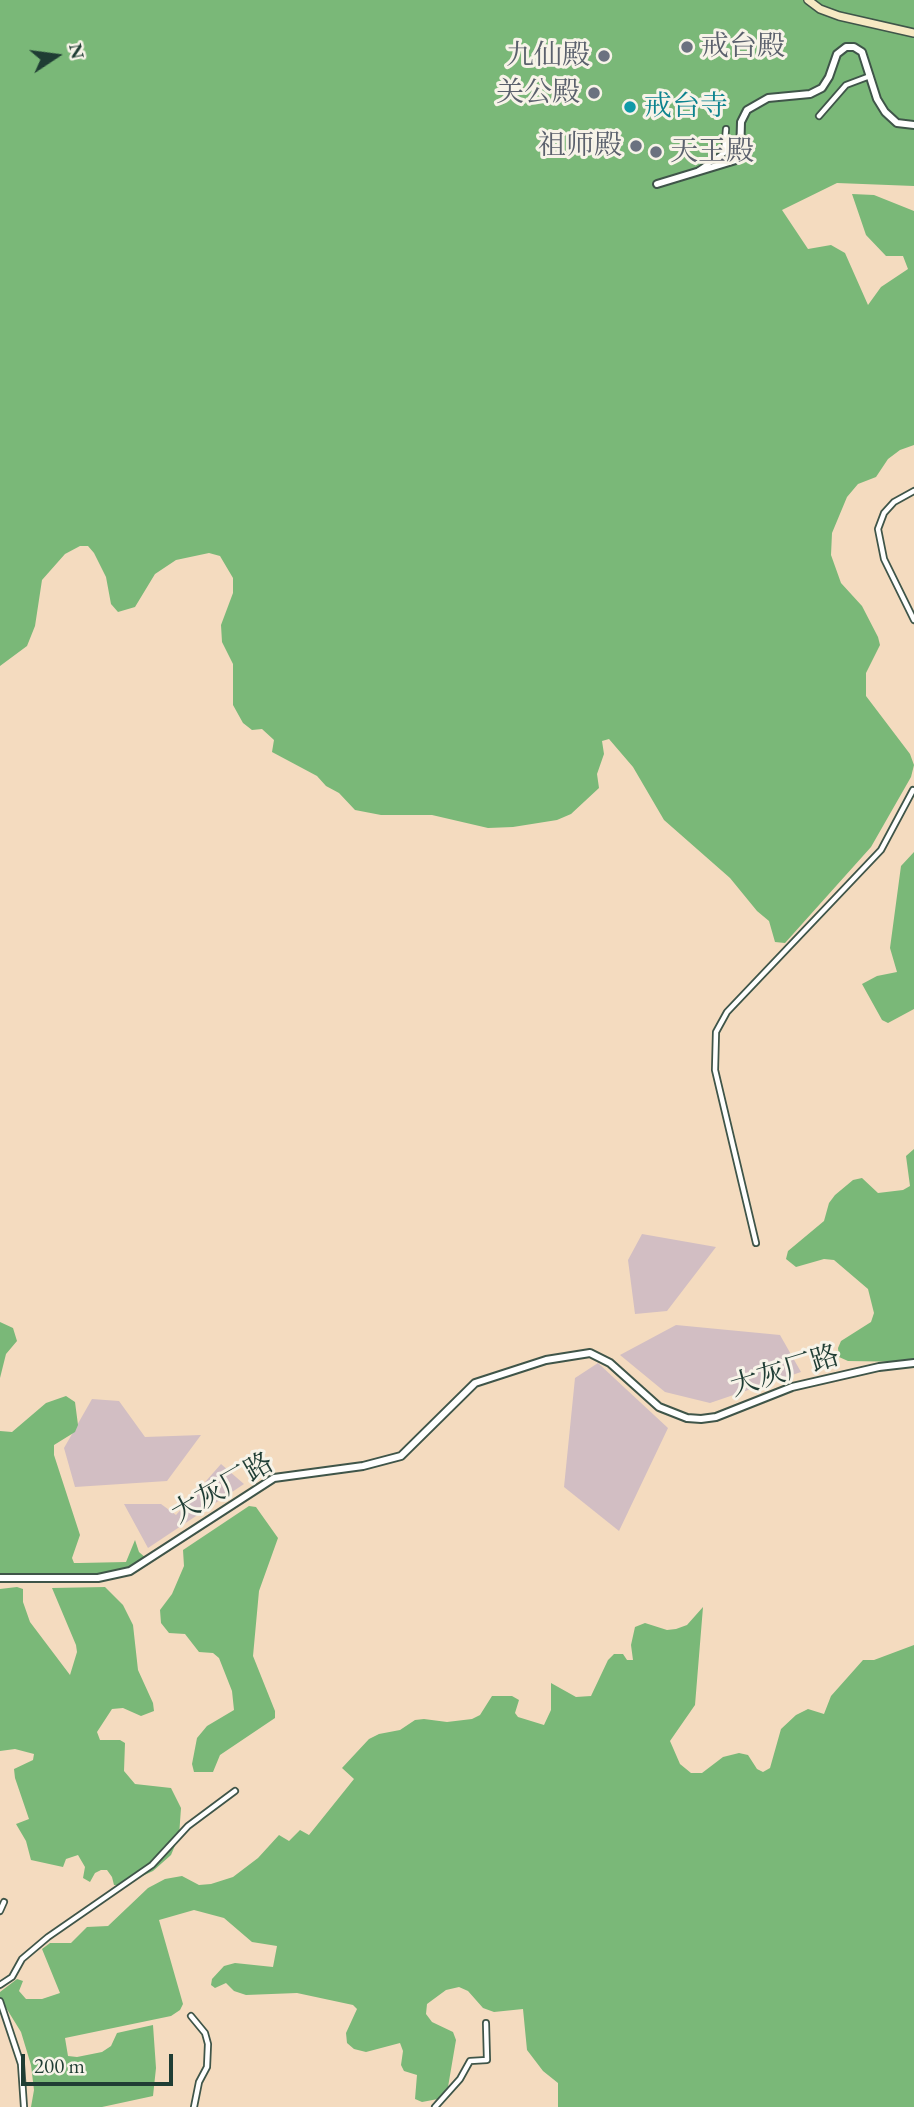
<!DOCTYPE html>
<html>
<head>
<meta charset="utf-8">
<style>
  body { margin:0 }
  #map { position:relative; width:914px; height:2107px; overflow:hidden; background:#f4dbbf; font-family:"EB Garamond",serif }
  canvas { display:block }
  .north { position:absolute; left:21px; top:21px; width:70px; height:70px; -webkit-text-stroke:5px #f7f3e8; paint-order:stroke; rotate:77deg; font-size:19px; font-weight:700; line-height:28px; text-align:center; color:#1f3d34 }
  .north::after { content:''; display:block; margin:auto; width:24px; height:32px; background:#1f3d34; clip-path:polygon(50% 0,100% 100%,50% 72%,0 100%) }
  .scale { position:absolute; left:21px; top:2054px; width:152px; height:32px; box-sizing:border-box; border:4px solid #1f3d34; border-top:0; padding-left:9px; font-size:21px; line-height:24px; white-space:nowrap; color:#1f3d34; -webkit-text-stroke:5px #f7f3e8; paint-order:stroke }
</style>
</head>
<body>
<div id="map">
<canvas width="914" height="2107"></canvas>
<div class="north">N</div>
<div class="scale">200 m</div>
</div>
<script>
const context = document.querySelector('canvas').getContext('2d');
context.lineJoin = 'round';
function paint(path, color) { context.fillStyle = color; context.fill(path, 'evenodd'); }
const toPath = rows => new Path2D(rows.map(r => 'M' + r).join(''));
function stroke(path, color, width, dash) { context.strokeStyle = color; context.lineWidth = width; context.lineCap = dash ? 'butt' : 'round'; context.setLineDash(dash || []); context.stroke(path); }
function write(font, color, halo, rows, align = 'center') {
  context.font = font + ' "EB Garamond","Noto Serif SC",serif'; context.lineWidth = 6; context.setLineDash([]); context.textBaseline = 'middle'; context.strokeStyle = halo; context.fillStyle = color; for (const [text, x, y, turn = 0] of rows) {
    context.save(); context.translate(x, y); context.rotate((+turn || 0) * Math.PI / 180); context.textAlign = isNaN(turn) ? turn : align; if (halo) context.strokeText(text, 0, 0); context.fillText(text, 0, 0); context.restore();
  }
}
paint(toPath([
  [642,1234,716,1247,667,1311,635,1314,628,1260],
  [676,1325,780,1335,801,1372,710,1403,665,1392,620,1355],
  [598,1363,668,1428,619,1531,564,1487,575,1378],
  [92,1399,119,1401,145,1437,201,1435,167,1481,75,1487,64,1448],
  [221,1464,244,1484,148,1548,124,1504,161,1504,176,1515]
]), '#d2bec3');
paint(toPath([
  [0,0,914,0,914,186,837,183,782,210,808,249,831,245,845,253,868,305,881,287,908,269,903,256,886,256,866,235,852,194,874,195,914,211,914,445,900,450,888,459,876,477,858,484,847,497,832,533,831,555,841,583,862,606,878,637,880,645,866,673,866,696,910,754,914,765,911,777,871,847,785,943,775,942,769,921,757,911,730,878,664,820,633,767,609,739,602,741,604,754,597,774,599,788,571,814,557,820,513,827,488,828,432,815,381,815,355,810,339,793,326,786,317,776,272,752,274,740,262,729,252,730,243,723,233,705,233,664,222,642,221,625,233,593,233,578,220,556,209,553,176,560,155,574,135,607,118,612,111,604,106,577,94,553,88,546,80,546,65,554,42,580,35,626,27,646,0,666],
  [914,852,914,1009,888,1023,882,1020,862,984,877,976,897,972,890,948,901,866],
  [914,1149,914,1362,848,1361,839,1357,838,1348,841,1341,871,1322,874,1313,868,1289,834,1260,824,1259,796,1267,786,1259,788,1251,824,1221,829,1203,835,1195,853,1180,862,1178,878,1193,903,1190,910,1186,906,1156],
  [0,1322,13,1328,17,1341,6,1354,0,1378],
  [66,1396,75,1402,78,1425,75,1432,54,1445,54,1455,80,1535,72,1558,74,1563,79,1563,126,1562,135,1540,139,1552,147,1559,128,1570,102,1576,0,1575,0,1431,12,1432,46,1403],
  [249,1506,256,1507,278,1538,259,1591,253,1656,275,1711,275,1718,220,1755,213,1772,194,1772,192,1764,197,1738,207,1726,234,1710,232,1691,219,1658,213,1653,199,1652,185,1634,169,1633,161,1623,160,1610,172,1594,184,1566,183,1550],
  [17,1587,23,1589,23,1602,30,1622,70,1675,77,1652,76,1645,52,1588,105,1587,123,1605,133,1625,138,1670,153,1703,154,1711,141,1716,123,1708,112,1709,97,1732,100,1740,120,1740,125,1743,124,1771,135,1784,171,1788,181,1808,179,1836,171,1855,153,1871,123,1885,114,1885,112,1877,107,1870,101,1870,95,1873,90,1882,83,1878,85,1867,78,1855,66,1859,63,1867,31,1860,26,1841,16,1824,29,1819,15,1778,14,1769,33,1760,34,1754,15,1749,0,1751,0,1589],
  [703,1607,695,1705,670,1741,680,1764,691,1773,702,1773,723,1757,739,1753,748,1755,757,1769,763,1772,770,1768,781,1729,796,1715,808,1709,824,1714,831,1696,863,1660,874,1660,914,1645,914,2107,558,2107,558,2083,543,2071,527,2050,523,2009,494,2012,483,2008,468,1991,459,1987,446,1990,427,2004,426,2014,432,2022,453,2032,456,2040,448,2087,438,2099,422,2102,415,2099,417,2075,404,2071,401,2065,403,2051,400,2043,366,2052,354,2049,347,2043,346,2033,357,2009,353,2005,297,1993,246,1995,234,1991,226,1983,215,1988,211,1985,212,1979,224,1966,235,1963,273,1967,277,1946,252,1942,224,1918,194,1910,159,1920,183,2004,180,2010,171,2016,65,2038,68,2056,77,2057,102,2052,111,2046,117,2033,153,2025,156,2068,153,2096,102,2107,31,2107,34,2090,31,2065,21,2032,0,1998,0,1992,17,1979,23,1981,19,1991,26,1999,42,1999,60,1993,42,1949,50,1943,71,1943,87,1927,108,1926,148,1888,165,1879,182,1876,199,1885,211,1884,233,1877,258,1858,279,1835,289,1841,300,1830,309,1835,354,1779,342,1768,369,1739,379,1734,400,1730,415,1720,424,1719,447,1722,472,1719,480,1715,492,1696,512,1696,519,1700,515,1713,518,1717,544,1725,551,1710,551,1683,576,1697,591,1696,608,1660,614,1654,623,1654,627,1660,633,1660,631,1645,635,1627,645,1623,667,1630,676,1629,687,1625]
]), '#7ab878');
const minor = toPath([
  [819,116,846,85,870,76],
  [699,170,724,153,726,129],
  [914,491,894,502,884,513,878,529,884,559,914,620],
  [756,1243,715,1070,716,1032,727,1012,881,850,913,790],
  [0,1911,4,1902],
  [0,1985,12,1977,22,1959,48,1937,152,1865,188,1826,235,1791],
  [0,2001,21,2064,24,2107],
  [191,2016,205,2033,208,2044,207,2067,199,2082,194,2107],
  [435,2107,460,2079,470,2061,487,2060,486,2023]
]);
const tertiary = toPath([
  [657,184,736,160,740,157,741,122,747,110,768,98,810,94,822,88,829,77,837,54,846,47,854,47,862,52,877,99,885,112,897,123,914,125],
  [0,1578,98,1578,130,1571,274,1478,363,1466,401,1456,475,1383,546,1360,590,1353,610,1363,659,1407,687,1418,701,1419,716,1417,792,1387,879,1367,914,1363]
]);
const secondary = toPath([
  [808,0,820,9,839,16,914,33]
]);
stroke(minor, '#3f5549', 8);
stroke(tertiary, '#3f5549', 10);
stroke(secondary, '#3f5549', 10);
stroke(minor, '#fff', 4.5);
stroke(tertiary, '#fff', 6);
stroke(secondary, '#f6e9c3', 7);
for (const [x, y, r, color] of [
  [687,47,7,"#6b7280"],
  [604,56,7,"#6b7280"],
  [594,93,7,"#6b7280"],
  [630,107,7,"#0f9aa8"],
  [636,146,7,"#6b7280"],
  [656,152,7,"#6b7280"]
]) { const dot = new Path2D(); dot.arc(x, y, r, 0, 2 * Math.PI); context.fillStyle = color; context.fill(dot); stroke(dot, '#f7f3e8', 2.5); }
write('28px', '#5b616d', '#f7f3e8', [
  ["戒台殿",701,47,"left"],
  ["九仙殿",590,56],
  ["关公殿",580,93],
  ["祖师殿",622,146],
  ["天王殿",670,152,"left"]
], 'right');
write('28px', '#0d838f', '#f7f3e8', [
  ["戒台寺",644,107]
], 'left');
write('28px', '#1f3d34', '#f7f3e8', [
  ["大灰厂路",785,1372,-17],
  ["大灰厂路",223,1489,-30]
]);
</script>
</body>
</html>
